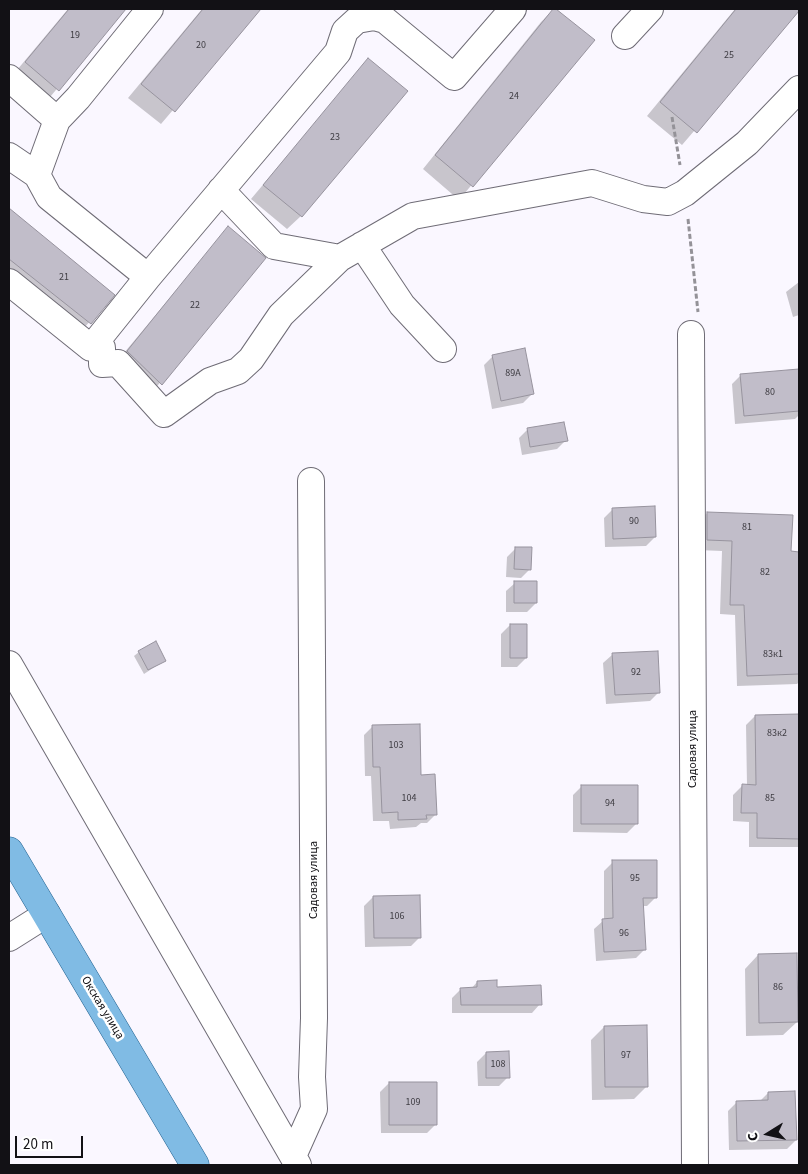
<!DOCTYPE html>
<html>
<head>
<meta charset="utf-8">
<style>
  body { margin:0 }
  #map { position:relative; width:808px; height:1174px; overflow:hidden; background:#faf7ff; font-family:"Source Sans 3",sans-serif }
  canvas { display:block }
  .frame { position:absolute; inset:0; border:10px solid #121115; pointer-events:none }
  .north { position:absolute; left:743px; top:1109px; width:50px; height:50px; -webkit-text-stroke:4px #fff; paint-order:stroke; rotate:260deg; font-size:14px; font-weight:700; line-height:20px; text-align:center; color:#121115 }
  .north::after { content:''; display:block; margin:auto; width:18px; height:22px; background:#121115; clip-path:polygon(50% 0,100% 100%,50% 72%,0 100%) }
  .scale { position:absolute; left:15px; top:1136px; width:68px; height:22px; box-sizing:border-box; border:2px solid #121115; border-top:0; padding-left:6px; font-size:15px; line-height:18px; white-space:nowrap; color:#121115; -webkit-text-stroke:4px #fff; paint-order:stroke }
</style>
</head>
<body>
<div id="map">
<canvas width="808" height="1174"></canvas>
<div class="frame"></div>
<div class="north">С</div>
<div class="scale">20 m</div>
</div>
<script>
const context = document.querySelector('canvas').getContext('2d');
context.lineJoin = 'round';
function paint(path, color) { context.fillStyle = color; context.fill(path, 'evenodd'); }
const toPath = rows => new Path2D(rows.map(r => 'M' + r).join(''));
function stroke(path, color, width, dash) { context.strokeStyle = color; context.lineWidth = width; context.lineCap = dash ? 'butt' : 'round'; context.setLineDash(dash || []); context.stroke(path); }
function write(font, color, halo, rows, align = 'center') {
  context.font = font + ' "Source Sans 3",sans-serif'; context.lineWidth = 5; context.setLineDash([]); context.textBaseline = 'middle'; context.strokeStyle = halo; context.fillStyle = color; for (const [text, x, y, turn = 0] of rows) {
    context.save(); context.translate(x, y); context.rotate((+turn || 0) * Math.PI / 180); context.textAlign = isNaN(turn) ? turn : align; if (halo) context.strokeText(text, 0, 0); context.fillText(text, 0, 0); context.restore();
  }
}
paint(toPath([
  [68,9,124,9,45,103,12,76],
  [202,9,259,9,161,124,128,98],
  [554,9,593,40,459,200,423,169,541,22],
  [735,9,799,9,682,145,647,116],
  [368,60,301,216,287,229,251,199],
  [9,210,113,295,77,336,9,283],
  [228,228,264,258,148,397,114,365],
  [799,282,799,315,793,317,786,292],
  [493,356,532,394,523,403,492,409,484,365],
  [799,370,799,415,795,419,735,424,732,384,741,375],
  [528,429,566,440,557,449,522,455,519,438],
  [613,509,655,537,646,546,605,547,604,518],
  [707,513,790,553,799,553,797,635,799,635,799,682,797,684,737,686,735,615,720,614,722,551,697,550,697,523],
  [516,548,530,569,521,578,506,577,507,557],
  [515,583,536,603,527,612,506,612,506,591],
  [510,625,526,658,517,667,501,667,501,634],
  [139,652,165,660,144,674,134,656],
  [612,655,659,692,650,701,606,704,603,663],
  [799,715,799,847,749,847,749,822,733,821,733,795,742,786,747,786,746,725,755,716],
  [373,726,419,776,436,814,427,823,421,823,416,827,390,829,389,821,373,821,371,776,365,776,364,735],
  [582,786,636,824,627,833,573,832,573,795],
  [613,862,656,897,647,906,643,906,645,949,636,958,596,961,594,929,604,920,604,871],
  [373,897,420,937,411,946,365,947,364,906],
  [758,955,797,1022,783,1035,746,1036,745,969],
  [477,982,496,988,540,1004,532,1013,452,1013,452,998,461,989,471,989],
  [604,1027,647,1086,634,1099,592,1100,591,1040],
  [486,1053,508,1077,499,1086,478,1086,477,1062],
  [389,1083,436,1124,427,1133,381,1133,380,1092],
  [768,1093,796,1140,787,1149,729,1150,728,1111,737,1102,759,1102]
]), '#0003');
const building = toPath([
  [69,9,126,9,59,91,25,62,69,9],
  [203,9,261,9,175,112,141,84,203,9],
  [553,9,556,9,595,40,473,187,435,155,553,9],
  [736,9,799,9,799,11,697,133,660,102,736,9],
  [368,58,408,91,302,217,263,185,368,58],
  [9,208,115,295,91,324,9,259,9,208],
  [228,226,266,258,162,385,127,351,228,226],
  [525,348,534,394,501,401,492,355,525,348],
  [799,369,799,411,744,416,740,374,799,369],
  [564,422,568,441,530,447,527,428,564,422],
  [655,506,656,537,613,539,612,508,655,506],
  [707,512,793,515,791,551,799,552,799,674,747,676,744,605,730,605,732,541,707,540,707,512],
  [515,547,532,547,531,570,514,569,515,547],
  [514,581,537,581,537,603,514,603,514,581],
  [510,624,527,624,527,658,510,658,510,624],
  [156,641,166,661,148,670,138,651,156,641],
  [658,651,660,693,615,695,612,653,658,651],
  [799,714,799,839,757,838,757,813,741,813,742,784,756,785,755,715,799,714],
  [420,724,421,775,435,774,437,815,426,815,427,819,398,820,398,812,382,813,380,767,373,767,372,725,420,724],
  [581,785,638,785,638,824,581,824,581,785],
  [612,860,657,860,657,898,643,898,646,950,604,952,602,919,613,918,612,860],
  [420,895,421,938,374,938,373,896,420,895],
  [797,953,798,1022,759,1023,758,954,797,953],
  [497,980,497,987,541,985,542,1005,461,1005,460,988,477,987,477,981,497,980],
  [647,1025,648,1087,605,1087,604,1026,647,1025],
  [509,1051,510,1078,486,1078,486,1052,509,1051],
  [389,1082,437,1082,437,1125,389,1125,389,1082],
  [795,1091,797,1140,737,1141,736,1101,768,1100,768,1092,795,1091]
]);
paint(building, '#c1bdc9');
stroke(building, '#97939e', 1);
const minor = toPath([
  [625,36,650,9],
  [9,78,57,120,37,175,49,197,148,277,338,52,345,31,357,20,374,17,385,20,454,77,513,9],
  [57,120,78,98,150,9],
  [9,156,37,175],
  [221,190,274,246,340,258],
  [362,245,402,305,443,349],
  [148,277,91,348,102,348,102,364,118,363,164,414,210,381,238,371,251,359,281,315,340,258,413,216,592,183,643,199,668,202,685,193,747,143,799,89],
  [9,282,91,348],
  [691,334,695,1165],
  [9,664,298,1165],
  [9,938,47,914],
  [293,1156,314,1109,312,1077,314,1018,311,481]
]);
const major = toPath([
  [9,851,195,1165]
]);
stroke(minor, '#6f6c76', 28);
stroke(major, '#226290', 29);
stroke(toPath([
  [672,117,680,165],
  [688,219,698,312]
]), '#949298', 3, [5, 2.5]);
stroke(minor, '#fff', 26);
stroke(major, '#80bbe4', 28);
write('10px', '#3e3c42', null, [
  ["19",75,36],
  ["20",201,46],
  ["25",729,56],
  ["24",514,97],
  ["23",335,138],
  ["21",64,278],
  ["22",195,306],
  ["89А",513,374],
  ["80",770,393],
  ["90",634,522],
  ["81",747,528],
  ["82",765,573],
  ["83к1",773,655],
  ["92",636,673],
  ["83к2",777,734],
  ["103",396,746],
  ["104",409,799],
  ["85",770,799],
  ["94",610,804],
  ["95",635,879],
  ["106",397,917],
  ["96",624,934],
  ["86",778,988],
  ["97",626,1056],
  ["108",498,1065],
  ["109",413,1103]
]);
write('12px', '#121115', '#fff', [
  ["Садовая улица",693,749,-90],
  ["Садовая улица",314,880,-90],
  ["Окская улица",102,1008,59]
]);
</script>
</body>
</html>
